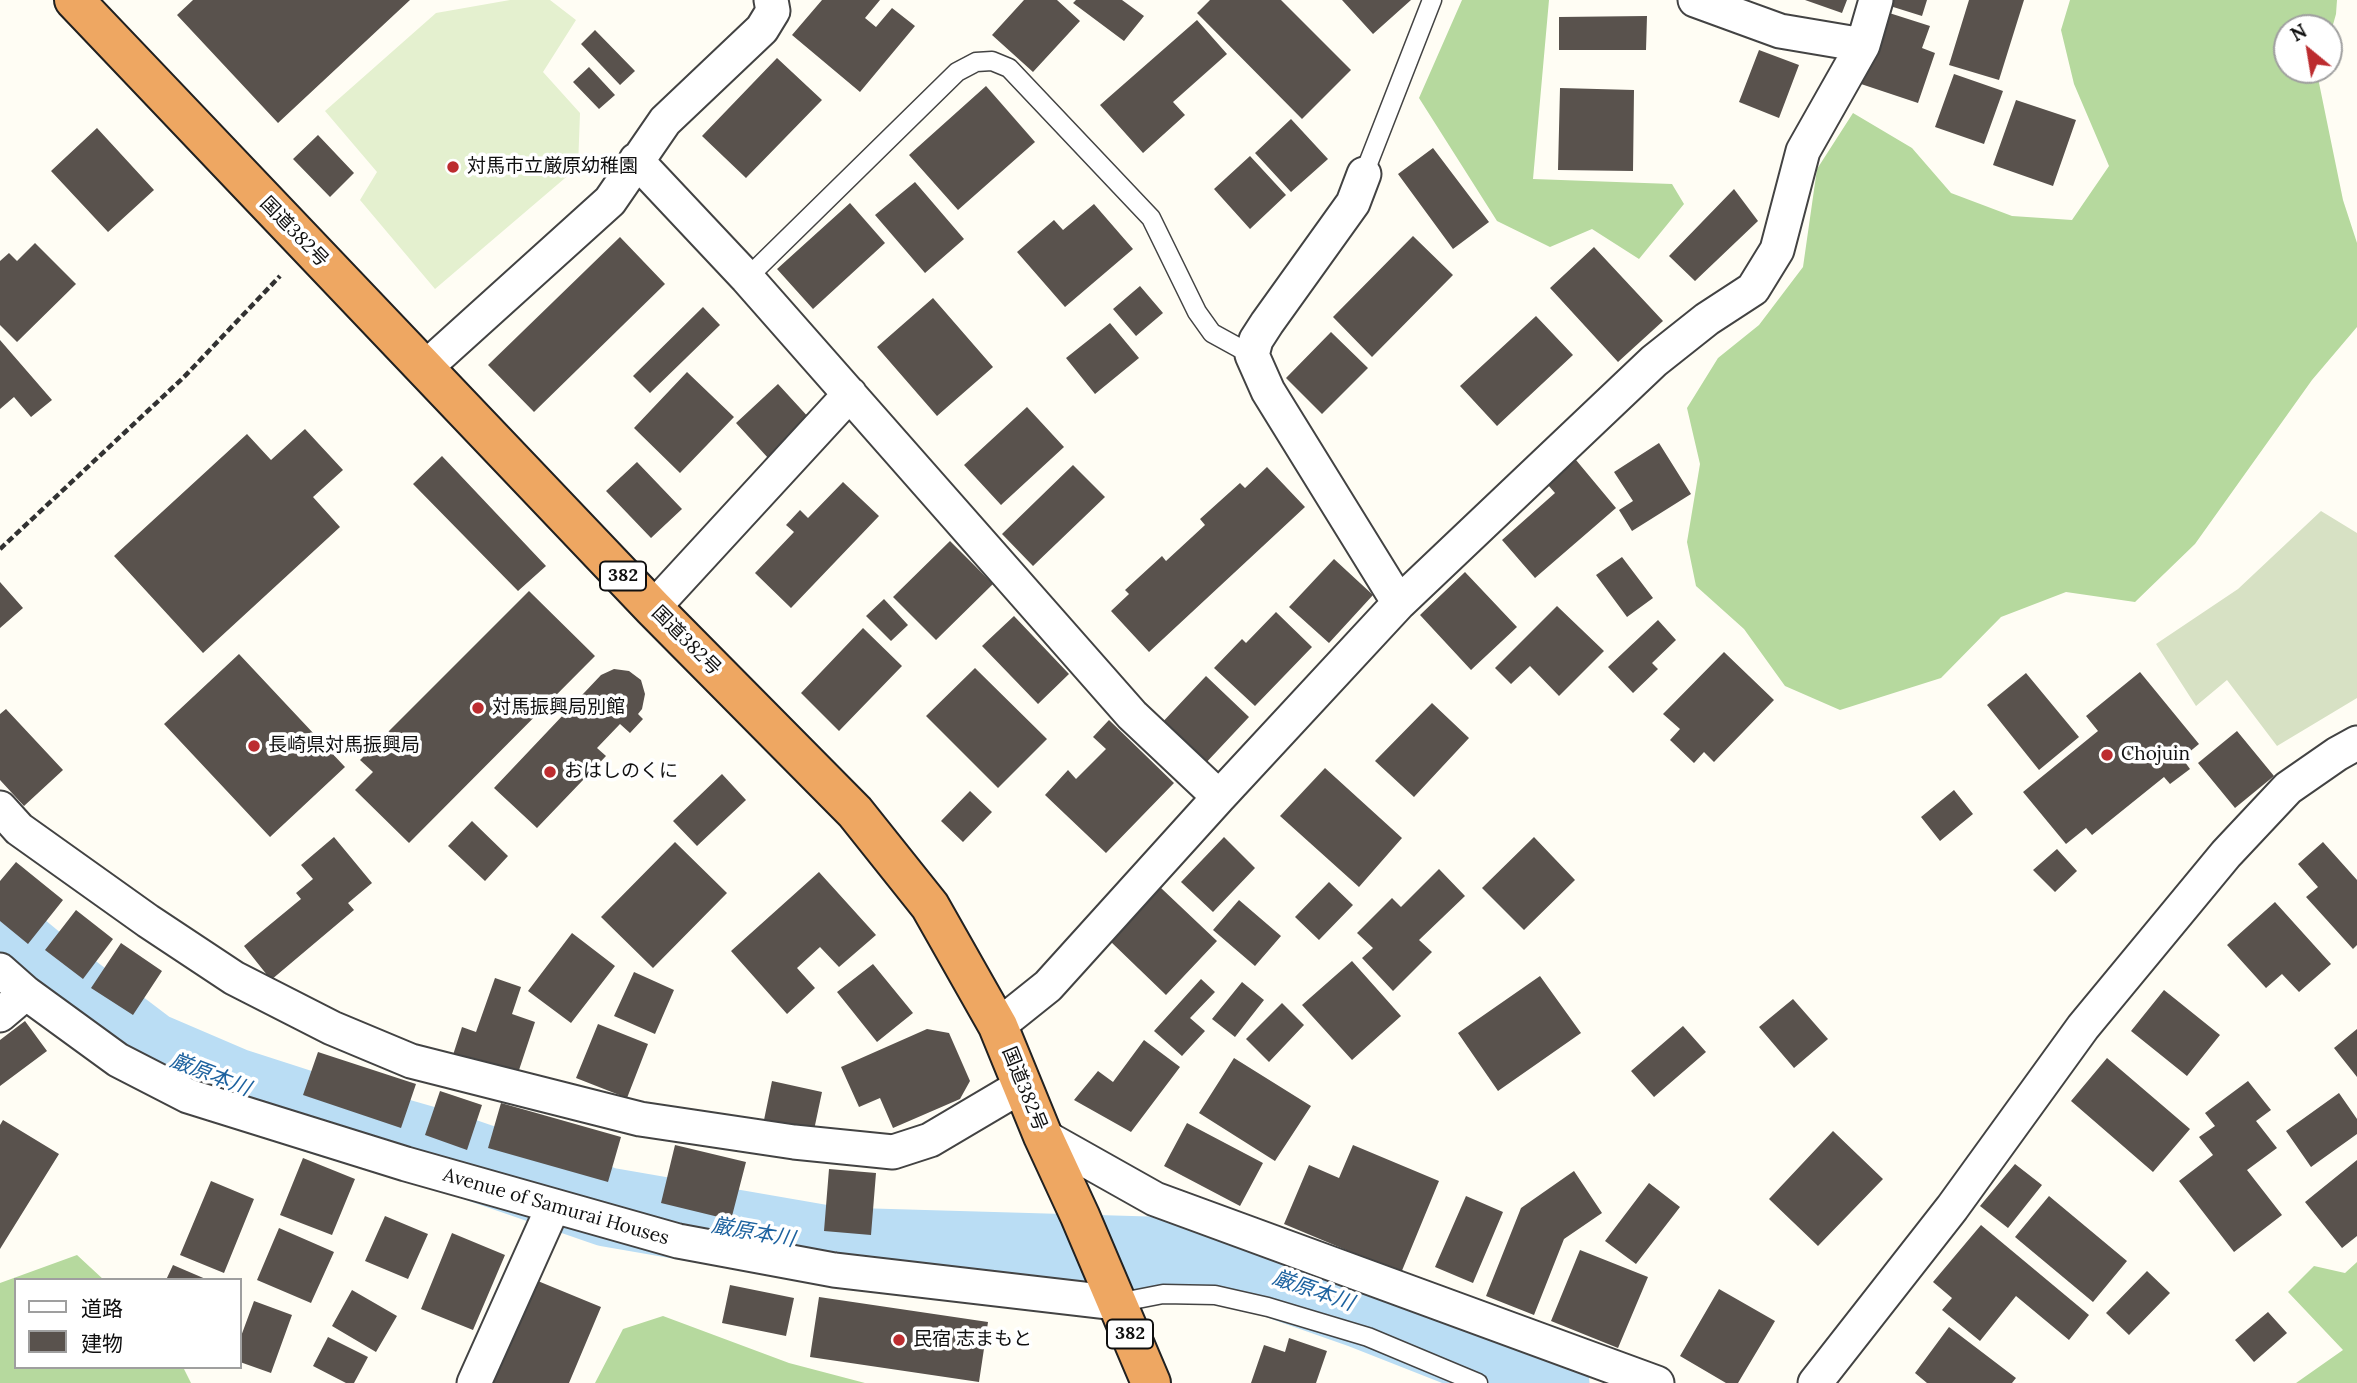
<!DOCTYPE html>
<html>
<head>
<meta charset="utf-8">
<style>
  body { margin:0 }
  #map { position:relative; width:2357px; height:1383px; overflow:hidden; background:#fffdf4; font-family:Lora,"Noto Sans JP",serif }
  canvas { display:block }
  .legend { position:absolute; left:14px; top:1278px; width:228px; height:91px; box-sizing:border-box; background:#fff; border:2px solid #9f9f9f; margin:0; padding:9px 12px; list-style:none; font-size:21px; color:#101010 }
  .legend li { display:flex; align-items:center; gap:14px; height:35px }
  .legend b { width:35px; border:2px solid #9f9f9f }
  .north { position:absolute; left:2273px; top:14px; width:70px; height:70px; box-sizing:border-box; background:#fff; border:2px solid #9f9f9f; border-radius:50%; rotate:330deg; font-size:19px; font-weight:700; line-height:28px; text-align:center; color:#101010 }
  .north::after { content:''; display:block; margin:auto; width:24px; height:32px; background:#bc2c2f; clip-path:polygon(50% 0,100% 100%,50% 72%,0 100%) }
</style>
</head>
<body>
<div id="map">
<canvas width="2357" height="1383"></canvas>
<ul class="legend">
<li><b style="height:9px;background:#fff"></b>道路</li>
<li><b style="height:19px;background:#59524d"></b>建物</li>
</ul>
<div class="north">N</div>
</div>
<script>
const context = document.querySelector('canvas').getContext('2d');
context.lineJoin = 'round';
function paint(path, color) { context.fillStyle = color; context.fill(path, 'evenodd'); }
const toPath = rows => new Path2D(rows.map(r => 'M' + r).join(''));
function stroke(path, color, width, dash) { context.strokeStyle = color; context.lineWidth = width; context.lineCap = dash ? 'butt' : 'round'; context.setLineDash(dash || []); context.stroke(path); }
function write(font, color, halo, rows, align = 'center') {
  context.font = font + ' Lora,"Noto Sans JP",serif'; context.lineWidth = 7; context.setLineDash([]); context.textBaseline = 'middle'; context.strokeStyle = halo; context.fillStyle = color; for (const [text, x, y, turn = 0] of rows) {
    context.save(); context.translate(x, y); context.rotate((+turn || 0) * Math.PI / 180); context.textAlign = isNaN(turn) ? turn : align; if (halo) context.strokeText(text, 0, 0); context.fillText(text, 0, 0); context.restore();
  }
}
paint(toPath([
  [1462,0,1549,0,1533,179,1672,184,1684,204,1639,259,1592,229,1550,247,1497,221,1419,98],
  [2070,0,2337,0,2336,14,2329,39,2329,28,2287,28,2287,70,2320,70,2318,78,2343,200,2357,243,2357,327,2312,380,2195,544,2135,602,2066,592,2001,617,1941,678,1840,710,1785,686,1744,629,1696,586,1687,542,1700,464,1687,408,1718,358,1759,325,1803,267,1817,169,1853,113,1912,148,1951,193,2012,216,2072,220,2109,166,2074,84,2061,30],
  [77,1255,104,1280,16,1280,16,1367,183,1367,191,1383,0,1383,0,1283],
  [2357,1262,2357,1383,2296,1383,2343,1350,2288,1292,2314,1266,2345,1273],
  [663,1316,789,1363,865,1383,595,1383,623,1329]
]), '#b6d99e');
paint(toPath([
  [2321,511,2357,533,2357,698,2277,746,2227,680,2196,706,2156,644,2238,589]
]), '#d7e1c4');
paint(toPath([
  [510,0,550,0,576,20,543,72,580,113,578,167,435,289,360,200,377,172,325,111,436,13]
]), '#e4f0cf');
stroke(toPath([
  [0,934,58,982,149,1051,233,1087,326,1117,448,1152,607,1207,838,1247,1217,1258,1362,1309,1550,1383]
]), '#baddf4', 79);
paint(toPath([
  [193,0,410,0,278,123,177,15],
  [822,0,880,0,865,18,876,27,892,8,915,26,860,92,792,35],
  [1024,0,1057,0,1080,21,1033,72,992,35],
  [1076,0,1122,0,1144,16,1124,41,1073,3],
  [1210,0,1281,0,1351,70,1302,119,1197,13],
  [1342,0,1411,0,1373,34],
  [1805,0,1847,0,1842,13],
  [1892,0,1927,0,1922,16,1890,6],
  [1969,0,2024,0,1999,80,1949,65],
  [1883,11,1930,26,1922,48,1935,53,1918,103,1858,83],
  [1647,16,1646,50,1559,50,1559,17],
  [1197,20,1227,54,1173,102,1185,115,1143,153,1100,105],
  [595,30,635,71,620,85,581,44],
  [1759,50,1799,65,1779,118,1739,102],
  [777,58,822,100,746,178,702,136],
  [589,67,615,95,599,109,573,82],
  [1954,74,2003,91,1984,144,1935,127],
  [986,86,1035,142,958,210,909,155],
  [1560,88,1634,90,1633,171,1558,170],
  [2016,100,2076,120,2053,186,1993,165],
  [1291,119,1328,159,1291,192,1255,153],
  [97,128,154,190,108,232,51,171],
  [318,135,354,173,330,197,293,159],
  [1433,148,1489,222,1453,249,1398,174],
  [1250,156,1286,195,1250,229,1214,189],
  [915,182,964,239,925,273,875,215],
  [1734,189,1758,221,1695,281,1669,256],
  [850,203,885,243,813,309,777,269],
  [1094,204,1133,249,1065,307,1017,252,1054,220,1063,230],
  [1413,236,1453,275,1372,357,1333,317],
  [620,237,665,284,534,412,488,365],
  [35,243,76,284,17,342,0,325,0,261,9,253,17,261],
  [1594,247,1663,321,1618,362,1550,288],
  [1140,286,1163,313,1136,336,1113,309],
  [933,298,993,367,937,416,877,347],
  [703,307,720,325,650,393,633,376],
  [1536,316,1573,355,1497,426,1460,386],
  [1110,323,1139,358,1095,394,1066,358],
  [1331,332,1368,368,1322,414,1286,378],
  [0,340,52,400,31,417,14,397,0,409],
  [687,372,734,417,680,473,634,428],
  [778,384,811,420,769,459,736,423],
  [1027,407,1064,447,1001,505,964,465],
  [305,429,343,470,313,497,340,527,203,653,114,556,247,434,271,460],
  [1659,443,1691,494,1632,531,1619,510,1633,501,1614,472],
  [442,456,546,566,518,591,413,484],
  [1576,460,1616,508,1535,578,1502,540,1555,493,1548,485],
  [637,462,682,509,651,538,606,491],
  [1073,465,1105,497,1033,566,1002,534],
  [1267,467,1305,507,1149,652,1111,611,1129,594,1125,590,1162,556,1166,561,1205,525,1200,519,1240,483,1245,488],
  [843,482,879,516,791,608,755,573,794,532,786,525,800,510,808,518],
  [950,541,993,584,936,640,893,597],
  [1622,557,1653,598,1627,617,1596,575],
  [1334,559,1373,595,1329,643,1289,607],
  [1465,572,1517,627,1471,670,1420,615],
  [0,582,23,608,0,628],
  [529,591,595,656,409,843,355,790,373,772,360,760],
  [884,599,908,625,891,641,866,616],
  [1557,606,1604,651,1559,696,1530,666,1511,684,1495,668],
  [1276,612,1312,647,1255,706,1214,668,1242,639,1246,643],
  [1014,616,1069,674,1038,704,982,646],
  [1658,620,1676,640,1652,663,1658,669,1633,693,1608,667],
  [863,628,902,666,839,731,801,693],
  [1724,652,1774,700,1714,762,1704,752,1694,763,1670,740,1680,729,1663,714],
  [239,654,345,767,270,837,164,724],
  [975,668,1047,739,998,788,926,716],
  [614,669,629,671,641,680,645,694,642,709,638,714,643,719,630,733,620,724,597,748,606,756,537,828,494,788,601,675],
  [2140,672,2199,744,2182,758,2190,769,2170,784,2164,777,2092,835,2086,828,2066,844,2023,792,2098,731,2086,716],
  [2026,673,2079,737,2039,770,1987,705],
  [1206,676,1249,717,1202,767,1158,727],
  [1432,703,1469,738,1414,797,1375,761],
  [6,709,63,770,24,806,0,780,0,714],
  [1109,720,1174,783,1106,853,1045,795,1068,770,1076,779,1106,749,1093,737],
  [2237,731,2274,776,2235,808,2198,763],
  [1325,768,1402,838,1359,887,1280,816],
  [722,774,746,800,697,846,673,821],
  [1954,790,1973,814,1940,841,1921,817],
  [970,791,992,812,963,842,941,821],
  [472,821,508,856,485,881,448,846],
  [334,837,372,883,348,903,354,910,271,980,244,946,301,899,296,893,313,879,301,865],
  [1224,837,1255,868,1213,912,1181,882],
  [1534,837,1575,880,1524,930,1482,888],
  [675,842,727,893,653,968,601,917],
  [2323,842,2357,880,2357,945,2353,949,2306,897,2318,887,2298,864],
  [2057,849,2077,871,2055,892,2033,870],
  [16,862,63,900,28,944,0,921,0,881],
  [1439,869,1465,896,1419,940,1432,952,1393,991,1362,958,1373,948,1357,933,1392,898,1401,907],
  [819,872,876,935,839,967,820,947,797,968,815,988,787,1014,731,951],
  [1329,882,1353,905,1319,940,1295,917],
  [1161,888,1217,941,1166,995,1110,941],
  [1239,900,1281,936,1255,966,1213,930],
  [2275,902,2331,964,2299,992,2282,974,2266,988,2227,945],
  [76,910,113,939,83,979,45,950],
  [572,933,615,966,571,1023,528,991],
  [121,943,162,971,133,1015,91,988],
  [1352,961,1401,1016,1352,1060,1302,1005],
  [873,964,913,1013,877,1042,837,992],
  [634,972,674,990,655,1034,614,1016],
  [1540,976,1581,1033,1498,1091,1458,1033],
  [495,978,521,987,512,1014,535,1022,517,1076,453,1055,462,1027,476,1032],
  [1201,979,1215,992,1190,1018,1205,1031,1182,1056,1154,1031],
  [1242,982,1264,1000,1235,1037,1212,1019],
  [2164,990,2220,1035,2187,1076,2131,1031],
  [1793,999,1828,1039,1794,1068,1759,1027],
  [1282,1003,1304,1025,1269,1062,1246,1039],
  [25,1021,47,1051,0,1086,0,1040],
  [598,1024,648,1044,627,1098,576,1078],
  [1683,1026,1706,1052,1654,1097,1631,1071],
  [927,1029,949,1033,970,1081,960,1099,893,1128,880,1098,859,1107,841,1067],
  [2357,1029,2357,1077,2334,1048],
  [1144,1040,1180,1067,1131,1132,1074,1100,1098,1071,1113,1082],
  [318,1052,416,1084,401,1128,303,1095],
  [1234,1058,1311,1106,1275,1161,1199,1113],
  [2107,1058,2190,1129,2153,1172,2071,1101],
  [772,1081,822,1092,814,1130,764,1120],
  [2248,1081,2271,1110,2256,1121,2277,1148,2247,1170,2282,1215,2234,1252,2179,1181,2213,1155,2199,1137,2215,1126,2205,1113],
  [440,1091,482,1105,467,1150,425,1135],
  [2339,1093,2357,1119,2357,1134,2311,1167,2286,1131],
  [501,1103,621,1137,608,1182,488,1148],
  [3,1120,59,1154,0,1249,0,1125],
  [1187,1123,1263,1163,1240,1206,1164,1166],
  [1833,1131,1883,1179,1818,1246,1769,1199],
  [675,1145,746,1162,731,1220,661,1203],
  [1353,1145,1439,1181,1401,1273,1284,1224,1309,1165,1339,1178],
  [303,1158,355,1179,332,1235,280,1215],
  [2357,1160,2357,1236,2342,1248,2305,1202],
  [2015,1164,2042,1185,2008,1228,1980,1206],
  [829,1169,876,1173,871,1235,824,1231],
  [1574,1171,1602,1213,1564,1239,1534,1315,1486,1296,1521,1208],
  [211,1181,254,1199,224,1273,180,1255],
  [1649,1183,1680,1207,1636,1264,1605,1241],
  [1466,1196,1503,1212,1473,1283,1435,1267],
  [2049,1196,2127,1261,2093,1302,2015,1237],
  [385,1216,428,1234,408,1279,365,1261],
  [1981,1225,2089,1315,2069,1340,2016,1296,1980,1341,1942,1310,1952,1298,1933,1282],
  [279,1228,334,1252,311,1303,257,1280],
  [452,1233,505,1255,473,1330,421,1309],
  [1580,1250,1648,1277,1618,1348,1551,1321],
  [173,1265,208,1280,166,1280],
  [2147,1271,2170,1293,2129,1335,2106,1313],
  [533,1279,601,1307,569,1383,490,1383],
  [730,1285,794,1298,786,1336,722,1323],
  [1719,1289,1775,1321,1738,1383,1726,1383,1680,1356],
  [352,1290,397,1316,376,1352,332,1326],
  [819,1297,988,1322,979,1382,810,1357],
  [254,1301,292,1315,271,1373,240,1362,240,1339],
  [2268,1312,2287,1333,2254,1362,2235,1340],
  [1949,1327,2016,1378,2012,1383,1927,1383,1915,1373],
  [328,1337,368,1357,354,1383,346,1383,313,1366],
  [1289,1338,1327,1351,1316,1383,1251,1383,1264,1345,1285,1352]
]), '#59524d');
const lane = toPath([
  [1364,174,1432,0],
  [747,278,957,72,976,62,992,61,1009,68,1151,218,1197,312,1212,333,1252,355],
  [1117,1303,1163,1294,1215,1295,1268,1307,1368,1337,1478,1383]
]);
const street = toPath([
  [1863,45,1876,0],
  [636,160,747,278,1132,715,1219,797],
  [1364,174,1353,203,1267,323,1256,340,1252,355,1268,391,1399,603],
  [424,369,610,201,665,121,762,29,773,11,771,0],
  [653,608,850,394],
  [0,808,19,829,148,921,234,978,332,1028,411,1061,640,1119,794,1142,893,1152,930,1140,1023,1085],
  [0,970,26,993,118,1060,188,1096,406,1164,678,1241,834,1270,1117,1303],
  [0,1015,26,993],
  [998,1026,1048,986,1219,797,1399,603,1654,361,1707,319,1753,289,1777,250,1803,151,1863,45,1780,31,1695,0],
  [1043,1136,1155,1199,1657,1383],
  [474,1383,553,1207],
  [1815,1383,1952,1208,2083,1027,2226,854,2288,788,2337,754,2357,743]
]);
const highway = toPath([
  [74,0,653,608,855,812,930,906,998,1026,1043,1136,1080,1216,1151,1383]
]);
stroke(lane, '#434343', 21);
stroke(street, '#434343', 37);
stroke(highway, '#212121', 42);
stroke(toPath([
  [0,549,184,377,280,276]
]), '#323232', 4.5, [7, 3.5]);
stroke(lane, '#fff', 18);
stroke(street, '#fff', 33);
stroke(highway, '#eea762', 38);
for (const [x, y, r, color] of [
  [453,167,7,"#bc2c2f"],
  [478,708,7,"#bc2c2f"],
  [254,746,7,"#bc2c2f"],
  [2107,755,7,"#bc2c2f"],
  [550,772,7,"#bc2c2f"],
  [899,1340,7,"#bc2c2f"]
]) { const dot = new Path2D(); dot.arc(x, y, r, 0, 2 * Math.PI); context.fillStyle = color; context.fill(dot); stroke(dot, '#fff', 2.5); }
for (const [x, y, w] of [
  [623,576,46],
  [1130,1334,46]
]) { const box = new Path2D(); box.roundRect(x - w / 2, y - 14.5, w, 29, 5); context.fillStyle = '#fff'; context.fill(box); stroke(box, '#101010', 2); }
write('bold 18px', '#101010', null, [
  ["382",623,576],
  ["382",1130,1334]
]);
write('19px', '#101010', '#fff', [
  ["対馬市立厳原幼稚園",467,167],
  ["対馬振興局別館",492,708],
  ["長崎県対馬振興局",268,746],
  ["Chojuin",2121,755],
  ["おはしのくに",564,772],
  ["民宿 志まもと",913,1340]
], 'left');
write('19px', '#101010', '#fff', [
  ["国道382号",294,232,46],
  ["国道382号",686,641,45],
  ["国道382号",1024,1089,68],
  ["Avenue of Samurai Houses",556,1207,16]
]);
write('italic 21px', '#1d629f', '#fff', [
  ["厳原本川",210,1075,21],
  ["厳原本川",753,1233,10],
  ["厳原本川",1313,1291,19]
]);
</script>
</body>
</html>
